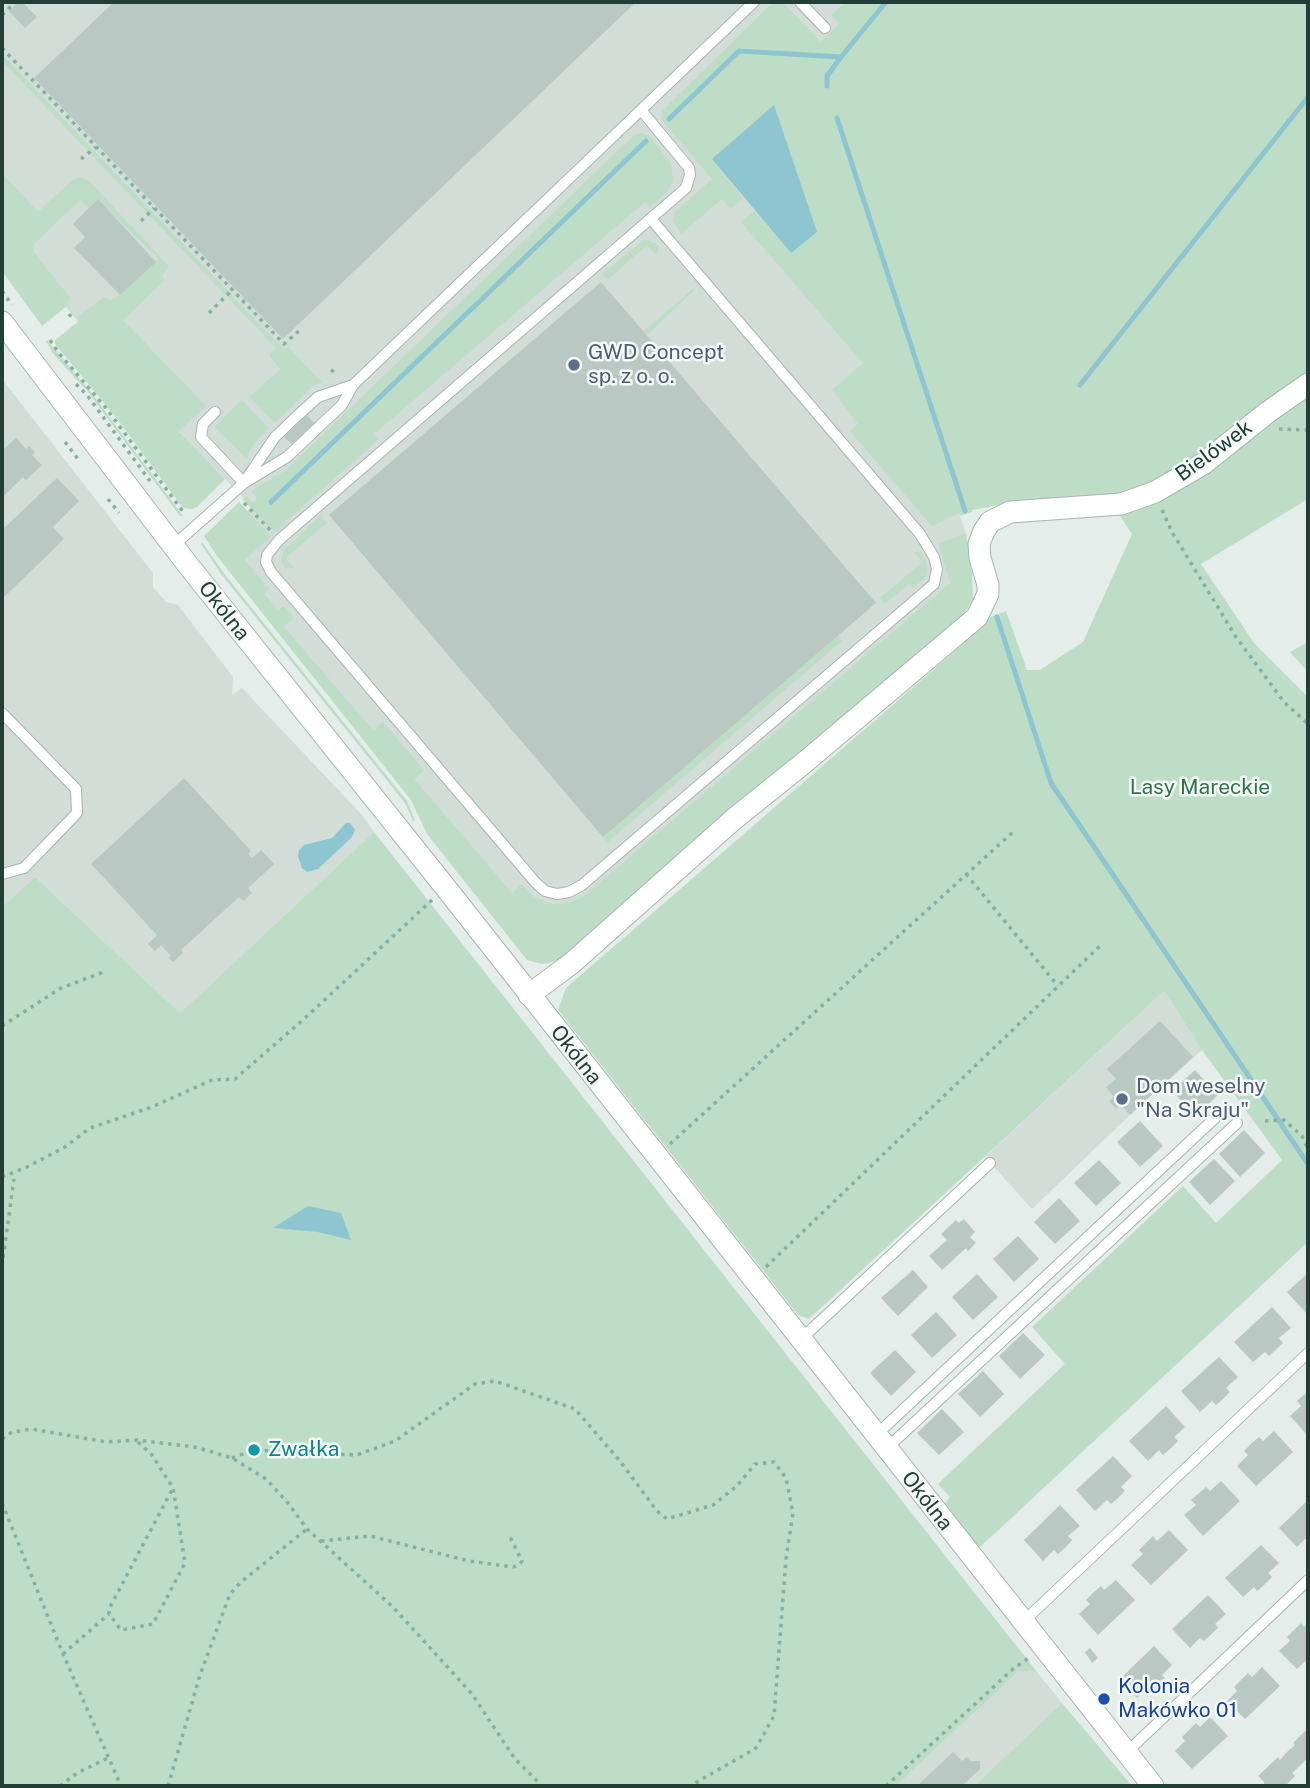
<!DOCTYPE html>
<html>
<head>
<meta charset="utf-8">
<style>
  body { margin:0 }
  #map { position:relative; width:1310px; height:1788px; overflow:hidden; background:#e4ede9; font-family:"Public Sans",sans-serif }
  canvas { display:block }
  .frame { position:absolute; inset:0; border:4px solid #233e37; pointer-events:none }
</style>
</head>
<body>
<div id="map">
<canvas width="1310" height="1788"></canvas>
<div class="frame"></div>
</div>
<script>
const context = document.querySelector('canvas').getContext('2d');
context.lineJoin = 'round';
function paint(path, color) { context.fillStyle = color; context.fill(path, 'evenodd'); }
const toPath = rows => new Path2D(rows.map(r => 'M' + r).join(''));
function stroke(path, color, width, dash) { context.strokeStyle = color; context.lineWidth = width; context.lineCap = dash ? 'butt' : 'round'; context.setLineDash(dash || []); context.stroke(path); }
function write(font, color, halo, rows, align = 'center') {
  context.font = font + ' "Public Sans",sans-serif'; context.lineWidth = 5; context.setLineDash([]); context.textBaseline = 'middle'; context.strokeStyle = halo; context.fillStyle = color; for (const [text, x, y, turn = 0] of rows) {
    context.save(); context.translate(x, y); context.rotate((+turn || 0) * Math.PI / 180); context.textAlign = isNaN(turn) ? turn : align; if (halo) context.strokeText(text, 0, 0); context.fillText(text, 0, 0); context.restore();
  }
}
paint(toPath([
  [2,2,871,2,889,303,966,534,972,574,546,962,216,543,252,507,96,344,2,228],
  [2,379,153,573,153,587,166,602,178,605,233,677,232,695,242,688,363,816,374,832,180,1013,35,877,2,907],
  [1164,991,1202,1050,1130,1115,1032,1209,985,1157],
  [1019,1671,1037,1672,1062,1703,974,1786,896,1786]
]), '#d2ddd8');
paint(toPath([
  [773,2,782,2,821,42,839,24,831,15,845,2,1308,2,1308,378,1169,478,1116,497,1015,502,972,510,972,512,960,516,959,513,932,526,850,431,858,424,832,390,863,363,741,222,754,211,791,253,774,106,712,159,743,198,731,209,722,199,681,234,673,221,674,213,712,179,662,120,662,111],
  [2,54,284,350,288,347,322,382,313,386,275,423,250,397,280,369,269,355,276,348,2,61],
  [641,133,649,136,671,163,673,180,666,193,650,207,645,202,374,434,378,440,274,532,242,499,247,497,253,503,257,498,251,492,258,486,281,473,291,465,634,135],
  [2,173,38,212,72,180,80,177,88,180,169,266,162,276,165,280,123,320,206,406,179,431,225,479,197,507,192,509,183,508,115,416,55,344,55,340,78,322,78,316,104,297,111,300,120,295,159,259,98,200,89,208,80,200,35,243,34,252,70,298,67,306,42,326,2,271],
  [645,239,657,244,659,248,656,255,647,245,607,280,602,274],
  [694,288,695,290,647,335,643,331],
  [47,340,90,391,183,516,180,516,88,392,55,356,46,342],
  [1308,391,1308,499,1201,564,1254,643,1308,697,1308,1242,979,1548,943,1506,950,1497,938,1484,1065,1364,1032,1327,1183,1186,1216,1223,1282,1160,1202,1050,1164,991,809,1319,798,1315,558,1010,566,988,955,651,991,617,1006,611,1027,670,1040,670,1083,642,1132,534,1116,510],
  [242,400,269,428,252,446,246,458,214,427],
  [239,502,271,536,245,560,269,589,264,594,278,610,284,606,294,618,284,627,373,730,383,722,424,770,414,779,512,893,522,884,534,897,553,904,568,903,583,897,950,583,938,543,966,534,972,574,973,599,963,615,946,633,571,953,557,961,542,964,527,960,427,834,411,800,217,556,204,536],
  [321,515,327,523,286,558,295,568,285,568,281,560,284,550],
  [202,542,226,576,407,801,415,820,413,821,405,803,221,574,201,544],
  [913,552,919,552,926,561,928,571,926,577,913,588,909,584,885,604,880,598,922,562],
  [838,635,842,641,608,842,603,837],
  [1308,642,1308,672,1290,652],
  [374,832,1037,1672,1019,1671,896,1786,2,1786,2,907,35,877,180,1013],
  [1062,1703,1132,1786,974,1786]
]), '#bdddc6');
paint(toPath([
  [774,105,817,232,791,253,712,159],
  [346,823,350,823,355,830,352,837,318,869,307,872,302,868,298,856,299,850,304,845,332,838],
  [308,1206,341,1213,351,1240,318,1232,273,1228]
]), '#8dc5d0');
stroke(toPath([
  [827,86,827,76,841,57],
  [837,118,965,511],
  [669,119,739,51,841,57,886,2],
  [1080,385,1308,97],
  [271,502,646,141],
  [997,617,1051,783,1308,1164]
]), '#8dc5d0', 5);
paint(toPath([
  [19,2,22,2,37,17,25,28,9,11],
  [114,2,636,2,283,339,34,78],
  [98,199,156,262,120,295,74,248,85,237,73,224],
  [601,282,876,603,603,837,329,515],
  [307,415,314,423,292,444,284,437],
  [16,438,26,449,29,446,35,452,32,455,42,465,26,480,23,477,2,498,2,451],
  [57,478,79,501,53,527,64,539,2,599,2,530],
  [184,778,251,851,248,854,252,858,261,850,274,864,248,888,252,893,244,901,239,897,181,950,183,953,173,962,169,958,171,956,161,945,155,951,148,944,157,935,91,864],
  [1160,1021,1193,1057,1130,1115,1121,1105,1116,1109,1109,1101,1114,1097,1106,1087,1116,1079,1107,1069],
  [1195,1070,1218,1095,1196,1116,1172,1091],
  [1140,1121,1163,1146,1140,1167,1117,1142],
  [1244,1130,1265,1153,1240,1177,1219,1154],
  [1214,1159,1235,1181,1210,1205,1189,1182],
  [1099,1160,1121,1183,1096,1206,1074,1183],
  [1059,1198,1080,1221,1055,1244,1034,1222],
  [964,1219,975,1232,970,1237,976,1243,968,1251,966,1248,942,1270,929,1256,947,1240,941,1234,956,1220,959,1223],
  [1018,1236,1039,1259,1014,1282,993,1259],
  [913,1270,928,1287,898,1316,881,1298],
  [1308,1273,1308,1311,1306,1313,1287,1292],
  [977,1274,998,1297,973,1320,952,1297],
  [1272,1307,1291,1328,1279,1338,1283,1343,1269,1356,1265,1352,1253,1362,1234,1342],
  [936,1312,957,1335,932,1358,911,1335],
  [1023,1333,1045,1355,1020,1379,999,1356],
  [895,1350,916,1372,891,1396,870,1373],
  [1219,1357,1238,1377,1226,1388,1230,1392,1222,1400,1216,1405,1212,1401,1200,1412,1181,1391],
  [983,1371,1004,1394,980,1417,958,1394],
  [1308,1391,1308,1436,1290,1416,1301,1406,1297,1401],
  [1166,1406,1185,1427,1174,1437,1178,1441,1171,1448,1163,1455,1159,1450,1148,1461,1129,1441],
  [942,1409,964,1432,939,1455,917,1433],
  [1274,1431,1293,1452,1256,1486,1237,1466,1248,1455,1244,1451,1252,1443,1259,1437,1263,1441],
  [1113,1456,1132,1476,1121,1487,1125,1491,1117,1499,1111,1504,1107,1500,1095,1511,1076,1490],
  [1221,1481,1240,1501,1203,1536,1184,1515,1196,1505,1191,1500,1206,1487,1210,1491],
  [1308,1500,1308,1538,1307,1537,1297,1547,1279,1528],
  [1060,1505,1080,1526,1068,1536,1072,1540,1065,1548,1058,1554,1054,1550,1043,1561,1024,1540],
  [1169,1530,1188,1550,1151,1585,1131,1565,1143,1554,1139,1550,1153,1536,1157,1541],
  [1261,1545,1279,1563,1268,1573,1272,1577,1264,1585,1257,1591,1254,1587,1243,1597,1225,1578],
  [1116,1580,1135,1600,1098,1635,1079,1614,1090,1604,1086,1600,1094,1592,1101,1586,1104,1590],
  [1208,1595,1226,1614,1215,1624,1218,1628,1204,1641,1200,1638,1190,1648,1172,1629],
  [1301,1623,1304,1627,1308,1623,1308,1659,1297,1669,1279,1651,1290,1641,1287,1637],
  [1154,1646,1172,1665,1162,1675,1165,1678,1151,1692,1147,1689,1137,1698,1119,1680],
  [1090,1648,1098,1658,1092,1663,1085,1652],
  [1262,1667,1280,1686,1245,1719,1227,1701,1237,1691,1234,1687,1248,1673,1252,1677],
  [1210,1717,1228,1736,1192,1769,1175,1751,1185,1741,1182,1737,1196,1723,1200,1727],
  [1308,1728,1308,1758,1292,1773,1295,1776,1285,1786,1264,1786,1264,1782,1258,1776,1278,1757,1280,1760,1287,1752,1295,1745,1293,1743],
  [953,1752,962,1761,967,1757,970,1761,980,1761,980,1769,962,1786,917,1786]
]), '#b9c8c2');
const lane = toPath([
  [800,2,825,28],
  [641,110,689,168,690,175,686,188,279,540,267,555,266,562,271,572,536,883,545,891,557,894,569,892,582,885,934,584,937,569,934,557,920,534,651,219],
  [215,412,203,424,201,437,244,483],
  [247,478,275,437,297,416,318,397,353,385],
  [173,546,244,483,287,457,342,405,353,385,754,2],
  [2,713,76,789,77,813,24,868,2,874],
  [800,1340,990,1163],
  [875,1436,1215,1118],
  [886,1449,1237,1123],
  [1023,1622,1308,1353],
  [1126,1753,1308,1580]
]);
const street = toPath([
  [2,322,188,565,446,888,1153,1786],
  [529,995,572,963,734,819,805,762,977,617,988,594,988,585,980,558,979,544,984,531,990,522,1010,512,1121,504,1155,492,1203,464,1268,412,1308,384]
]);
stroke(lane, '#a6b5b0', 12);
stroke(street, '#a6b5b0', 23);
stroke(toPath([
  [2,15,16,2],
  [2,48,284,344,301,329],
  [81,159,96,147],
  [141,221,154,208],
  [2,291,12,305],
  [209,313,232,290],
  [69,314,74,321],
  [50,340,58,352,106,408,184,513],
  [331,372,337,367],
  [76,384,87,395,150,481],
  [1279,429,1308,430],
  [65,442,78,459],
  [108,499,119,513],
  [244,503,270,530],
  [1162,510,1172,532,1236,637,1284,702,1308,724],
  [966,874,1058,986],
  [2,1026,61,988,106,971],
  [1265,1121,1284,1120,1302,1136,1308,1149],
  [670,1144,1013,832],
  [2,1177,27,1167,65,1147,90,1128,152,1107,212,1080,235,1079,304,1019,432,900],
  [2,1266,14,1179],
  [766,1267,1100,946],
  [2,1439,12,1432,32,1429,106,1442,137,1440,195,1447,232,1458,266,1479,288,1503,307,1529,393,1607,472,1694,515,1759,542,1786],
  [138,1442,152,1455,173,1488,185,1563,153,1624,121,1630,109,1614,109,1609,173,1488],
  [232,1458,254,1450,357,1455,395,1441,475,1384,495,1381,575,1409,620,1461,657,1511,667,1519,713,1505,737,1486,755,1464,774,1462,786,1478,793,1513,786,1559,774,1716,756,1748,690,1786],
  [2,1503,63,1654,121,1786],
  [321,1541,370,1536,469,1561,513,1567,519,1565,522,1561,510,1537],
  [63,1654,109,1614],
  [60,1786,77,1773,108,1758],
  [168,1786,200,1675,230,1594,241,1582,307,1529],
  [886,1786,1013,1669,1030,1657]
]), '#85b0a3', 3.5, [3.5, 5]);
stroke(lane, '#fff', 10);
stroke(street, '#fff', 21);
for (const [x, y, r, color] of [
  [574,365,7,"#5c6f8a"],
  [1122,1099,7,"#5c6f8a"],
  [254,1450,7,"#0f9aa8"],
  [1104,1699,7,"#1a4fb4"]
]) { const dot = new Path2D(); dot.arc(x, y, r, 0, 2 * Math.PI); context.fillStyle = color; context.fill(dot); stroke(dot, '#f4f9f7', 2.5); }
write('21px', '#4e5e75', '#f4f9f7', [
  ["GWD Concept",588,353],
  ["sp. z o. o.",588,377],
  ["Dom weselny",1136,1087],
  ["\"Na Skraju\"",1136,1111]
], 'left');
write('21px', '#233e37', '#f4f9f7', [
  ["Bielówek",1214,451,-36],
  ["Okólna",224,611,52],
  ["Okólna",576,1055,52],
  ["Okólna",927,1501,52]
]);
write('21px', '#2f744a', '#f4f9f7', [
  ["Lasy Mareckie",1200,788]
]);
write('21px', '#0d838f', '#f4f9f7', [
  ["Zwałka",268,1450]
], 'left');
write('21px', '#164399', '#f4f9f7', [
  ["Kolonia",1118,1687],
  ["Makówko 01",1118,1711]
], 'left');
</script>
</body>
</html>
